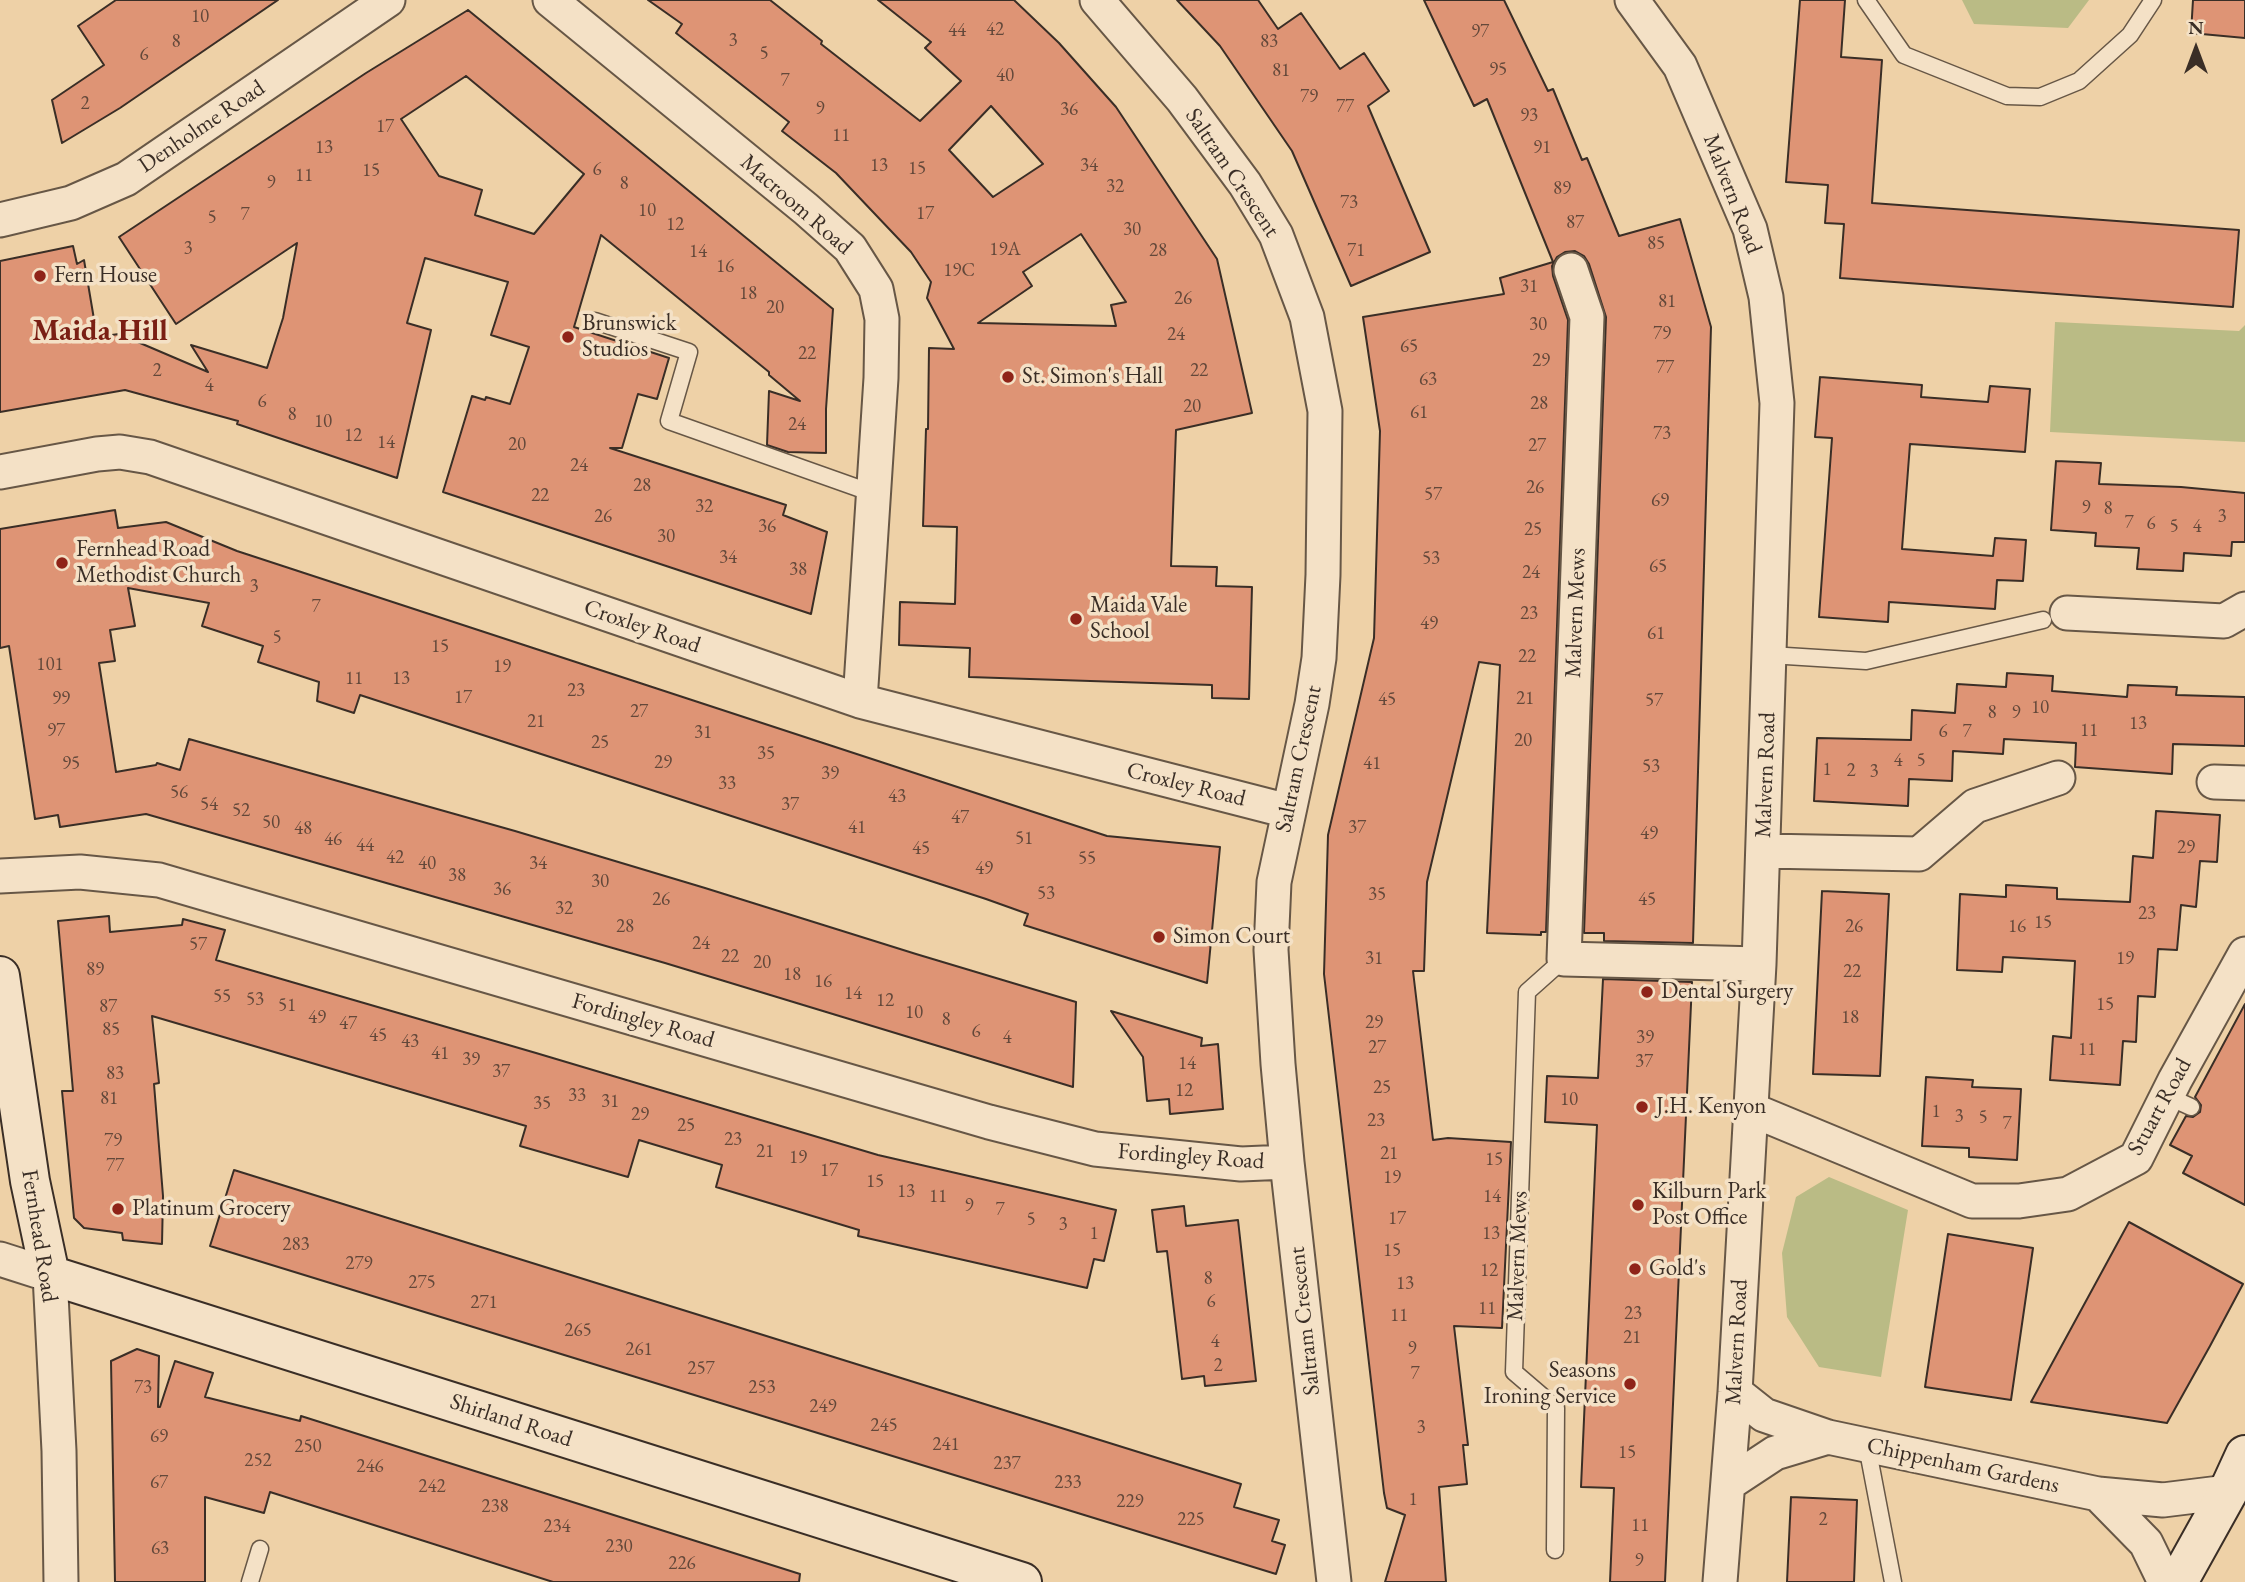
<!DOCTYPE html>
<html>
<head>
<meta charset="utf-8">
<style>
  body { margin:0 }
  #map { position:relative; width:2245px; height:1582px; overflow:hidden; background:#eed1a7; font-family:"EB Garamond",serif }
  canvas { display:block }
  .north { position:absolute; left:2161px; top:14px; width:70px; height:70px; -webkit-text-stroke:5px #f4e1c6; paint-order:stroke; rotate:0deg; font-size:19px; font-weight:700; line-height:28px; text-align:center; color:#3a2e26 }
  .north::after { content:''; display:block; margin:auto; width:24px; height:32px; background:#3a2e26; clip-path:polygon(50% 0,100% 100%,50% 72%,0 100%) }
</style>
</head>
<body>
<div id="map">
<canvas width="2245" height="1582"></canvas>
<div class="north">N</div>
</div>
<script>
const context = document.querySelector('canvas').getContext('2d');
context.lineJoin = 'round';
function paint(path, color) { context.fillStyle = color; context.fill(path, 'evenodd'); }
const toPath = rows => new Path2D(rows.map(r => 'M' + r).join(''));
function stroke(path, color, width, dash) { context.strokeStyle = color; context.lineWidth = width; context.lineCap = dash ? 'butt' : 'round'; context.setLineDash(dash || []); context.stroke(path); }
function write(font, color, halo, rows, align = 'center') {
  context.font = font + ' "EB Garamond",serif'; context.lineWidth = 7; context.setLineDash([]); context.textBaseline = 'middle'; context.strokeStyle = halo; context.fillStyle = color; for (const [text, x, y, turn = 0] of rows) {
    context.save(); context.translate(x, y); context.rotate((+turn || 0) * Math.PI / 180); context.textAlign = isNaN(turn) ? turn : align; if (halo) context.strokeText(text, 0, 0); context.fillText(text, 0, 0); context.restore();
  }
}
paint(toPath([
  [1962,0,2089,0,2068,28,1974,24],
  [2055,322,2239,331,2245,325,2245,442,2050,432],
  [1829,1177,1908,1210,1881,1377,1819,1367,1787,1317,1782,1253,1796,1197]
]), '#babb85');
const building = toPath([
  [116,0,278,0,120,108,62,143,52,100,104,65,78,26,116,0],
  [648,0,770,0,822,41,821,44,920,121,961,81,925,48,931,42,878,0,1014,0,1059,43,1116,107,1217,259,1252,413,1176,430,1171,566,1217,567,1216,586,1252,587,1249,699,1212,698,1212,685,969,677,970,648,899,645,900,602,955,604,957,527,923,526,926,429,928,429,929,348,954,349,927,298,931,282,911,252,836,173,782,131,789,122,676,33,682,24,648,0],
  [991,106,1043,164,993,197,949,150,991,106],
  [1081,234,1126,302,1111,305,1116,326,978,323,1032,286,1023,272,1081,234],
  [1177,0,1258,0,1278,29,1301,13,1340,69,1364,53,1389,91,1368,106,1430,252,1351,286,1292,151,1220,46,1177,0],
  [1424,0,1504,0,1548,91,1553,89,1582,160,1587,158,1619,236,1680,219,1711,327,1693,943,1604,941,1604,933,1584,933,1606,317,1589,264,1584,256,1575,251,1565,252,1557,257,1552,266,1553,276,1568,320,1546,932,1541,932,1541,935,1487,933,1500,665,1479,662,1427,882,1424,971,1413,971,1433,1140,1448,1138,1511,1142,1502,1328,1454,1326,1468,1445,1463,1445,1467,1484,1439,1487,1446,1582,1385,1582,1405,1515,1387,1508,1384,1493,1324,974,1328,835,1374,638,1380,431,1363,317,1504,294,1500,278,1553,262,1487,99,1474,106,1424,0],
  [1800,0,1845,0,1841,57,1882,60,1872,203,2239,230,2233,307,1840,278,1844,224,1825,223,1828,185,1786,182,1800,0],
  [2193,0,2245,0,2245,38,2191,33,2193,0],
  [468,10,833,309,826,409,826,453,788,452,767,445,769,391,800,401,769,375,769,372,601,235,574,327,669,358,657,399,638,394,622,448,610,448,786,505,783,515,827,532,811,614,443,492,472,396,485,400,486,397,510,404,529,347,491,335,508,282,425,258,407,323,431,330,397,478,237,424,238,421,125,390,0,412,0,261,73,246,77,264,84,260,97,337,119,334,208,372,191,345,267,368,283,318,297,243,176,324,119,237,366,73,468,10],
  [466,76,584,174,534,234,475,215,482,190,439,176,401,119,466,76],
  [1820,377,1922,385,1921,397,1988,402,1990,386,2030,389,2025,452,1910,444,1902,549,1993,556,1995,538,2026,540,2023,581,1997,580,1995,609,1889,602,1888,622,1819,617,1832,438,1815,437,1820,377],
  [2056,461,2101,463,2099,484,2181,487,2245,493,2245,542,2232,542,2231,556,2184,553,2183,571,2137,569,2139,548,2095,546,2096,533,2051,530,2056,461],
  [115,510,118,528,166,522,237,551,1107,836,1220,847,1207,983,1024,925,1028,914,986,899,360,695,354,713,317,701,319,682,258,662,263,646,202,626,209,603,128,588,135,626,110,630,115,661,99,663,116,772,156,765,157,763,180,770,189,739,515,831,705,888,916,954,1076,1002,1073,1087,665,963,146,814,60,827,58,815,35,819,9,646,0,648,0,529,115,510],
  [2007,673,2053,676,2052,691,2127,697,2128,685,2177,687,2176,695,2245,697,2245,746,2173,744,2172,774,2075,767,2076,743,2004,739,2003,754,1953,751,1952,781,1909,779,1908,806,1814,801,1817,738,1911,740,1912,710,1955,713,1957,684,2006,687,2007,673],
  [2156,811,2220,815,2217,862,2200,861,2196,907,2181,905,2177,950,2158,949,2155,997,2138,996,2136,1042,2123,1041,2120,1085,2050,1080,2053,1036,2071,1038,2075,961,2003,957,2002,972,1957,970,1960,894,2006,897,2006,885,2057,888,2057,899,2130,902,2133,856,2153,858,2156,811],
  [1822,891,1889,894,1880,1076,1813,1074,1822,891],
  [109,916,110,932,182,925,183,919,225,930,216,960,536,1053,878,1155,1116,1210,1104,1261,1094,1259,1087,1288,858,1236,859,1230,716,1187,722,1165,639,1140,628,1177,520,1146,526,1126,152,1016,159,1083,154,1084,163,1196,162,1244,123,1240,122,1233,84,1228,74,1218,62,1091,73,1091,58,921,109,916],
  [1603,979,1692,982,1665,1582,1610,1582,1614,1488,1581,1487,1597,1125,1545,1122,1547,1076,1598,1078,1603,979],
  [2245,1004,2245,1205,2183,1173,2192,1156,2170,1145,2186,1116,2193,1117,2200,1112,2201,1105,2195,1097,2245,1004],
  [1111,1011,1202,1038,1201,1046,1218,1044,1223,1109,1170,1114,1169,1099,1147,1101,1143,1057,1111,1011],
  [1926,1077,1973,1080,1972,1087,2021,1089,2017,1160,1969,1157,1969,1148,1922,1146,1926,1077],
  [234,1170,1241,1484,1234,1507,1279,1520,1272,1541,1285,1545,1276,1574,210,1246,234,1170],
  [1184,1206,1186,1226,1238,1220,1256,1381,1205,1386,1204,1376,1182,1379,1167,1251,1157,1252,1152,1210,1184,1206],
  [2129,1222,2243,1284,2210,1346,2167,1423,2031,1402,2129,1222],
  [1948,1234,2033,1248,2011,1400,1925,1387,1948,1234],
  [137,1349,159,1356,158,1407,160,1407,175,1361,213,1373,205,1397,300,1421,301,1416,800,1574,799,1582,553,1582,270,1492,264,1513,205,1497,205,1582,115,1582,111,1361,137,1349],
  [1791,1497,1857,1500,1854,1582,1787,1582,1791,1497]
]);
paint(building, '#de9475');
stroke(building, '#3a2e26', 2);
const lane = toPath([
  [1866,0,1904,55,2007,96,2040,97,2079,81,2130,35,2153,0],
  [595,321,689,352,669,421,875,494],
  [1770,655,1866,661,2043,620],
  [2167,1096,2191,1107],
  [1867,1446,1893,1582],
  [1555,1550,1556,1408,1514,1372,1527,992,1564,959],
  [250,1582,260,1549]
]);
const street = toPath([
  [550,0,806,209,850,248,876,289,882,319,881,378,860,701],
  [1097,0,1182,99,1245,184,1276,235,1307,317,1325,411,1323,575,1319,658,1312,704,1274,882,1271,950,1278,1064,1287,1162,1334,1582],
  [1632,0,1680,66,1750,229,1766,297,1777,403,1759,964,1735,1392,1720,1582],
  [0,220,71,203,126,179,388,0],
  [1571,270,1587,317,1564,959,1759,964],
  [0,472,97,454,120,452,150,457,860,701,1288,811],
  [2067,613,2224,621,2245,609],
  [2214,782,2245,783],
  [1764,851,1919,854,1975,806,2058,778],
  [0,876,80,872,159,880,989,1122,1095,1149,1241,1164,1287,1162],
  [1750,1109,1972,1201,2019,1201,2068,1194,2136,1158,2175,1080,2245,954],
  [0,1259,50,1275,59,1451,61,1582],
  [1735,1392,1764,1415,1828,1437,2098,1494,2163,1500,2228,1492],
  [1728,1484,1775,1453,1828,1437],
  [2098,1494,2146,1543,2165,1582]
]);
const secondary = toPath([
  [0,976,30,1181,50,1275,1022,1582],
  [2178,1582,2228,1492,2245,1455]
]);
stroke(lane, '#675746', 19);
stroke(street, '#675746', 37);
stroke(secondary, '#3a2e26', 42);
stroke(lane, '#f4e1c6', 16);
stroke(street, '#f4e1c6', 33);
stroke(secondary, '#f4e1c6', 38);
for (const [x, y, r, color] of [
  [40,276,7,"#8f2418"],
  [568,337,7,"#8f2418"],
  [1008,377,7,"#8f2418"],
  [62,563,7,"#8f2418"],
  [1076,619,7,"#8f2418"],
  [1159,937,7,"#8f2418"],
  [1647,992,7,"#8f2418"],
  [1642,1107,7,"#8f2418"],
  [1638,1205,7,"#8f2418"],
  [118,1209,7,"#8f2418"],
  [1635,1269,7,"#8f2418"],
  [1630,1384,7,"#8f2418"]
]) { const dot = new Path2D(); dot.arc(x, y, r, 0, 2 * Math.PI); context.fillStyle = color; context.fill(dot); stroke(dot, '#f4e1c6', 2.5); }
write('19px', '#63483a', null, [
  ["10",200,17],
  ["42",995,30],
  ["44",957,31],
  ["97",1480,32],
  ["3",733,41],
  ["8",176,42],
  ["83",1269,42],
  ["5",764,54],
  ["6",144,55],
  ["95",1498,70],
  ["81",1281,71],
  ["40",1005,76],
  ["7",785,81],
  ["79",1309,97],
  ["2",85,104],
  ["77",1345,107],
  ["9",820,109],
  ["36",1069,110],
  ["93",1529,116],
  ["17",385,127],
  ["11",841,136],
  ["13",324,148],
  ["91",1542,148],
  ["13",879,166],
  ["34",1089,166],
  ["15",917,169],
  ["6",597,170],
  ["15",371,171],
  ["11",304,176],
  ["9",271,183],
  ["8",624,184],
  ["32",1115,187],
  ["89",1562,189],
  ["73",1349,203],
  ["10",647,211],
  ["17",925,214],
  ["7",245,215],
  ["5",212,218],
  ["87",1575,223],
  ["12",675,225],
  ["30",1132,230],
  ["85",1656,244],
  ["3",188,249],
  ["19A",1005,250],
  ["28",1158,251],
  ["71",1356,251],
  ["14",698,252],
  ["16",725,267],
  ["19C",959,271],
  ["31",1529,287],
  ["18",748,294],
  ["26",1183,299],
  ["81",1667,302],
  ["20",775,308],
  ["30",1538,325],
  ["79",1662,334],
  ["24",1176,335],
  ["65",1409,347],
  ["22",807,354],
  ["29",1541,361],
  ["77",1665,368],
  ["2",157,371],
  ["22",1199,371],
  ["63",1428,380],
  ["4",209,386],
  ["6",262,402],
  ["28",1539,404],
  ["20",1192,407],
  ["61",1419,413],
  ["8",292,415],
  ["10",323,422],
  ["24",797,425],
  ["73",1662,434],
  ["12",353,436],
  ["14",386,443],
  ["20",517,445],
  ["27",1537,446],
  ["24",579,466],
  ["28",642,486],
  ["26",1535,488],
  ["57",1433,495],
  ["22",540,496],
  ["69",1660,501],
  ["32",704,507],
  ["9",2086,508],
  ["8",2108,509],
  ["26",603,517],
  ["3",2222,517],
  ["7",2129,523],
  ["6",2151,524],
  ["36",767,527],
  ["5",2174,527],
  ["4",2197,527],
  ["25",1533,530],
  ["30",666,537],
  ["34",728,558],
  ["53",1431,559],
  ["65",1658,567],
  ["38",798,570],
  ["24",1531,573],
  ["3",254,587],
  ["7",316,607],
  ["23",1529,614],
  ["49",1429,624],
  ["61",1656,634],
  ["5",277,638],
  ["15",440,647],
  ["22",1527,657],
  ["101",50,665],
  ["19",502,667],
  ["11",354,679],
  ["13",401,679],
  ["23",576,691],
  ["17",463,698],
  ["99",61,699],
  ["21",1525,699],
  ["45",1387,700],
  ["57",1654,701],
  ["10",2040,708],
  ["27",639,712],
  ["8",1992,713],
  ["9",2016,713],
  ["21",536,722],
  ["13",2138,724],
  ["97",56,731],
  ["11",2089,731],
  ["6",1943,732],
  ["7",1967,732],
  ["31",703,733],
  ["20",1523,741],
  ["25",600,743],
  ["35",766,754],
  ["4",1898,761],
  ["5",1921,761],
  ["29",663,763],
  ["95",71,764],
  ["41",1372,764],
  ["53",1651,767],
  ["1",1827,770],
  ["2",1851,771],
  ["3",1874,772],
  ["39",830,774],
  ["33",727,784],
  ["56",179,793],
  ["43",897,797],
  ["54",209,805],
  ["37",790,805],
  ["52",241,811],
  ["47",960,818],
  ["50",271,823],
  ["41",857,828],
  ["37",1357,828],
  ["48",303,829],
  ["49",1649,834],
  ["51",1024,839],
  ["46",333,840],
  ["44",365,846],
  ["29",2186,848],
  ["45",921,849],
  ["42",395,858],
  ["55",1087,859],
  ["40",427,864],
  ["34",538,864],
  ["49",984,869],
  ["38",457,876],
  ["30",600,882],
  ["36",502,890],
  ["53",1046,894],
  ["35",1377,895],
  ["26",661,900],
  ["45",1647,900],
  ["32",564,909],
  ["23",2147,914],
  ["15",2043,923],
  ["28",625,927],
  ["26",1854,927],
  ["16",2017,927],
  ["24",701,944],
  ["57",198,945],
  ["22",730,957],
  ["31",1374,959],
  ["19",2125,959],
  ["20",762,963],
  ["89",95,970],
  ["22",1852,972],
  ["18",792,975],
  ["16",823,982],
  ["14",853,994],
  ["55",222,997],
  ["53",255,1000],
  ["12",885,1001],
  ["15",2105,1005],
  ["51",287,1006],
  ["87",108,1007],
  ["10",914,1013],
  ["49",317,1018],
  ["18",1850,1018],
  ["8",946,1020],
  ["29",1374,1023],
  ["47",348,1024],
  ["85",111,1030],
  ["6",976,1032],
  ["45",378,1036],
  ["4",1007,1038],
  ["39",1645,1038],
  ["43",410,1042],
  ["27",1377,1048],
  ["11",2087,1050],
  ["41",440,1054],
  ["39",471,1060],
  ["37",1644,1062],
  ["14",1187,1064],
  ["37",501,1072],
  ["83",115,1074],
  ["25",1382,1088],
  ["12",1184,1091],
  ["33",577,1096],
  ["81",109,1099],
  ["10",1569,1100],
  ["31",610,1102],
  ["35",542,1104],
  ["1",1936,1112],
  ["29",640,1115],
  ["3",1959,1117],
  ["5",1983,1118],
  ["23",1376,1121],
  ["7",2007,1124],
  ["25",686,1126],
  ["23",733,1140],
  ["79",113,1141],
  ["21",765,1152],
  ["21",1389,1154],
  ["19",798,1158],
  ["15",1494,1160],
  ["77",115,1166],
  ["17",829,1171],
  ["19",1392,1178],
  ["15",875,1182],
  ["13",906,1192],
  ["11",938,1197],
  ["14",1492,1197],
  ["9",969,1206],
  ["7",1000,1210],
  ["17",1397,1219],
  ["5",1031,1220],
  ["3",1063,1225],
  ["1",1094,1234],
  ["13",1491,1234],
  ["283",296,1245],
  ["15",1392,1251],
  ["279",359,1264],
  ["12",1489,1271],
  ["8",1208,1279],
  ["275",422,1283],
  ["13",1405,1284],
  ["6",1211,1302],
  ["271",484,1303],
  ["11",1487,1309],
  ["23",1633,1314],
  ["11",1399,1316],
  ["265",578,1331],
  ["21",1632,1338],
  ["4",1215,1342],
  ["9",1412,1349],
  ["261",639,1350],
  ["2",1218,1366],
  ["257",701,1369],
  ["7",1415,1374],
  ["73",143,1388],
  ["253",762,1388],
  ["249",823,1407],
  ["245",884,1426],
  ["3",1421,1428],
  ["69",159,1437],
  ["241",946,1445],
  ["250",308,1447],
  ["15",1627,1453],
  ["252",258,1461],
  ["237",1007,1464],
  ["246",370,1467],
  ["67",159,1483],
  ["233",1068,1483],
  ["242",432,1487],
  ["1",1413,1500],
  ["229",1130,1502],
  ["238",495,1507],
  ["225",1191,1520],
  ["2",1823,1520],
  ["11",1640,1526],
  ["234",557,1527],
  ["230",619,1547],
  ["63",160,1549],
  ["9",1639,1561],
  ["226",682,1564]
]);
write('23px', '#3a2e26', '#f4e1c6', [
  ["Denholme Road",202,127,-34],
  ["Saltram Crescent",1232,173,56],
  ["Malvern Road",1732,194,69],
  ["Macroom Road",796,205,41],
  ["Malvern Mews",1576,613,-88],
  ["Croxley Road",642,627,19],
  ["Saltram Crescent",1299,759,-78],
  ["Malvern Road",1766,775,-88],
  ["Croxley Road",1186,785,14],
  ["Fordingley Road",643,1021,16],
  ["Stuart Road",2160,1107,-61],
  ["Fordingley Road",1191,1157,4],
  ["Fernhead Road",39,1236,81],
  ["Malvern Mews",1518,1256,-88],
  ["Saltram Crescent",1305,1321,-96],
  ["Malvern Road",1737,1342,-87],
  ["Shirland Road",511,1421,18],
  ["Chippenham Gardens",1963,1466,12]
]);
write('23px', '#3a2e26', '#f4e1c6', [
  ["Fern House",54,276],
  ["Brunswick",582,324],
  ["Studios",582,350],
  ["St. Simon's Hall",1022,377],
  ["Fernhead Road",76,550],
  ["Methodist Church",76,576],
  ["Maida Vale",1090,606],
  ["School",1090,632],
  ["Simon Court",1173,937],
  ["Dental Surgery",1661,992],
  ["J.H. Kenyon",1656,1107],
  ["Kilburn Park",1652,1192],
  ["Post Office",1652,1218],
  ["Platinum Grocery",132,1209],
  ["Gold's",1649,1269],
  ["Seasons",1616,1371,"right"],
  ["Ironing Service",1616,1397,"right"]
], 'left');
write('bold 30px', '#7a1f14', '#f4e1c6', [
  ["Maida Hill",100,332]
]);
</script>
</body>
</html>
